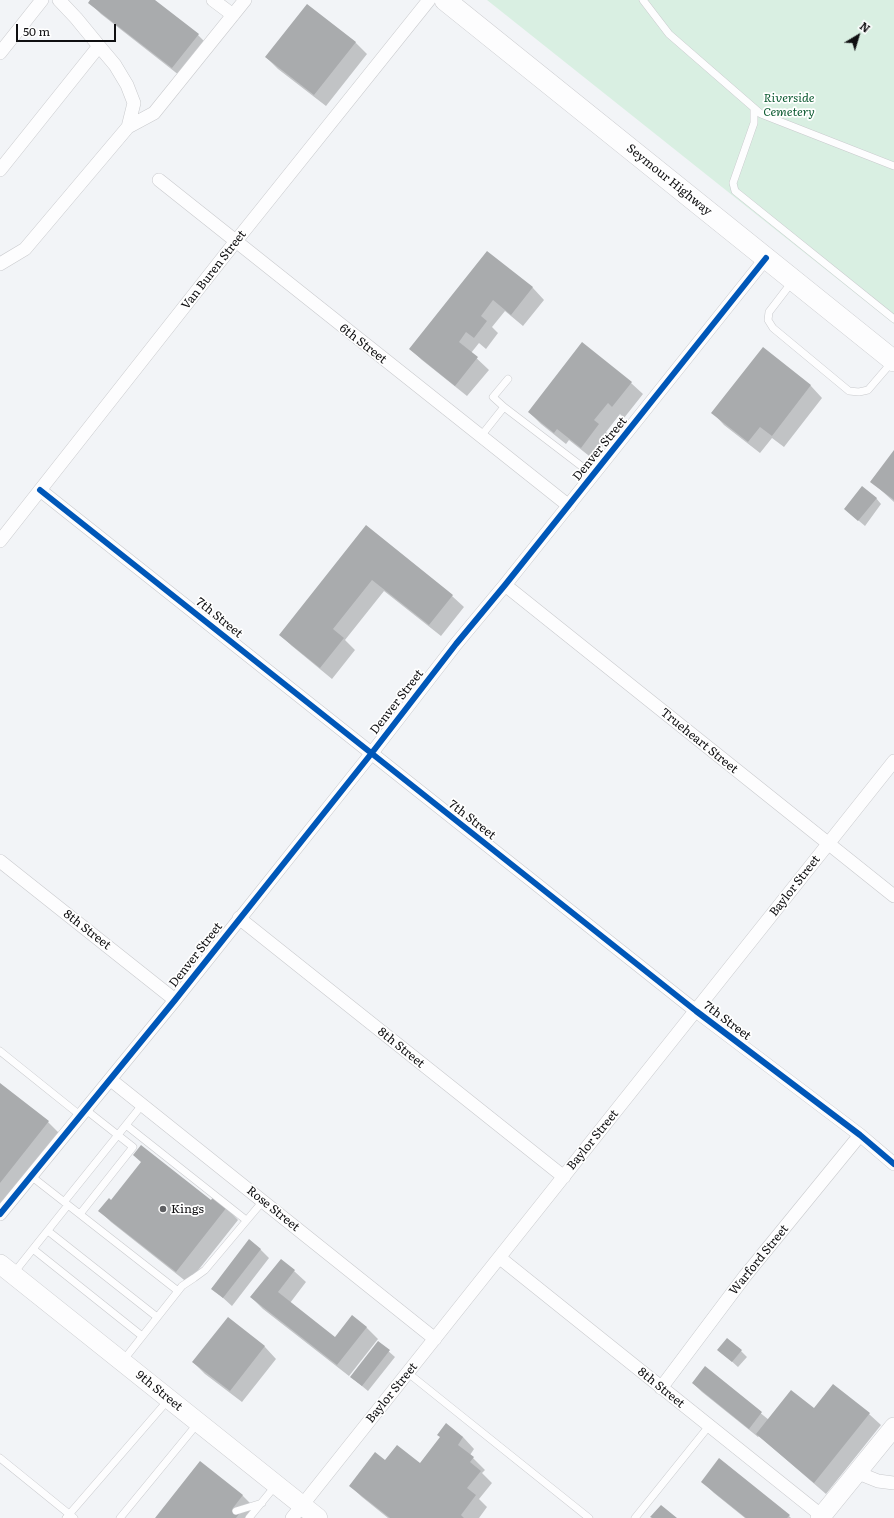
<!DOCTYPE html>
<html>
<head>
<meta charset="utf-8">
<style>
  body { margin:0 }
  #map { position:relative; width:894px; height:1518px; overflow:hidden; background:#f2f4f7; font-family:Literata,serif }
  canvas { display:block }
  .north { position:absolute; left:838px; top:16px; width:40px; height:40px; -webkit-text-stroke:3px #fff; paint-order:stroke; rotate:38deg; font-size:11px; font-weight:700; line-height:16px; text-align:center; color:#0f0f11 }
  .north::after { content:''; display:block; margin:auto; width:14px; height:18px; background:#0f0f11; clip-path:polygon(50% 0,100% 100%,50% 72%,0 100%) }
  .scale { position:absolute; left:16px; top:24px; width:100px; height:18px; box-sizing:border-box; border:2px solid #0f0f11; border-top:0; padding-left:5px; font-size:12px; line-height:14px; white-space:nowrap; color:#0f0f11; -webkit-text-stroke:3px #fff; paint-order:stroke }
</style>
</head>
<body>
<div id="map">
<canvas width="894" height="1518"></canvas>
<div class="north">N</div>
<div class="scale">50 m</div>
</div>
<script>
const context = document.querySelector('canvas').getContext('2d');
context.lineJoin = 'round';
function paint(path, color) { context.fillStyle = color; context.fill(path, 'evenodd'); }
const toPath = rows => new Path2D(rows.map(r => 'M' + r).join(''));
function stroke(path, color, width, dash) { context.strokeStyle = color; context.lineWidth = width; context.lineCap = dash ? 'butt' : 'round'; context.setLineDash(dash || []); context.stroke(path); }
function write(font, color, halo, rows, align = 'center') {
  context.font = font + ' Literata,serif'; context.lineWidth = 3.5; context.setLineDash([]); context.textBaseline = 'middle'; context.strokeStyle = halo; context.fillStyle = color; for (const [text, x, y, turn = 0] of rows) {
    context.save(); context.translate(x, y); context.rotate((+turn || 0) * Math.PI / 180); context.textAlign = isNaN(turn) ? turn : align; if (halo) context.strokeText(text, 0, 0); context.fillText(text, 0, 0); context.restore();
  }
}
paint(toPath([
  [487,0,894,0,894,324]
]), '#d9efe2');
paint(toPath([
  [91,0,153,0,198,35,210,47,184,79,101,14,89,2],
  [355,42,367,54,326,106,278,69,266,57],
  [487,252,533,288,544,300,523,326,505,311,492,327,498,333,486,349,479,343,471,353,489,370,467,396,422,360,410,349],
  [763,349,811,386,822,398,784,447,772,438,760,453,724,425,713,413],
  [631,383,643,394,624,418,620,414,606,432,610,437,593,459,569,440,566,444,541,424,529,412],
  [894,452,894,502,871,481],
  [876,498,881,504,865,526,845,509],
  [366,527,452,596,464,607,441,636,384,591,345,640,355,650,332,679,292,646,280,635],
  [0,1084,48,1122,60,1134,3,1206,0,1204],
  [111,1201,211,1202,227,1208,238,1220,188,1283,111,1222,100,1211],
  [260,1249,269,1258,232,1306,212,1288],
  [294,1271,306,1282,290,1303,335,1339,366,1327,378,1339,349,1376,263,1309,251,1297],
  [228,1318,265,1347,276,1359,242,1402,205,1374,193,1362],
  [378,1342,395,1357,368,1391,351,1377],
  [719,1350,741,1351,747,1357,738,1367],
  [705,1368,769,1420,869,1414,881,1425,826,1494,759,1436,758,1437,702,1392,693,1383],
  [446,1425,463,1437,474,1449,470,1455,485,1470,482,1473,492,1483,479,1499,487,1507,479,1518,388,1518,362,1497,350,1486,386,1462,420,1464,441,1438],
  [200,1462,243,1496,254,1507,246,1518,156,1518],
  [702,1481,789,1516,791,1518,745,1518,714,1493]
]), '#0003');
paint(toPath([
  [90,0,155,0,199,34,172,68,88,3],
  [307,4,356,42,314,95,265,57],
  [487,251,533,287,511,315,493,300,481,316,487,321,474,338,466,332,459,342,478,357,455,386,409,349],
  [582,342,632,382,612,407,608,403,594,420,599,424,581,448,557,429,554,433,528,412],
  [763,347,811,385,772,436,760,427,748,442,711,413],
  [894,450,894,500,870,482],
  [862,486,877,498,858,521,844,509],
  [366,525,453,595,429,625,372,580,333,629,344,638,320,668,279,635],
  [0,1083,49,1121,0,1183],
  [141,1145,211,1200,214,1196,227,1207,176,1272,98,1211,109,1198,111,1200,141,1162,133,1155],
  [249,1239,261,1249,223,1298,211,1289],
  [281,1259,295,1270,278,1292,335,1337,352,1315,367,1327,337,1365,250,1297],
  [228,1317,265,1346,230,1391,192,1362],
  [727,1338,742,1350,732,1362,717,1350],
  [378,1341,390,1350,362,1386,350,1377],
  [705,1366,762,1412,749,1429,692,1383],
  [833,1384,870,1413,814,1483,756,1434,791,1390,814,1408],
  [446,1423,463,1437,458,1445,474,1457,470,1462,481,1471,467,1488,476,1495,461,1515,464,1518,390,1518,349,1486,375,1452,385,1460,397,1445,420,1463,440,1437,437,1435],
  [719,1458,790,1515,787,1518,746,1518,701,1482],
  [200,1461,243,1495,233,1508,239,1514,236,1518,155,1518],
  [661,1505,677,1518,652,1518,650,1517]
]), '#a9abad');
const lane = toPath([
  [643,0,669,34,761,114,894,166],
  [754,108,754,123,733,183,735,191,894,319],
  [792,282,769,312,768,320,773,328,849,391,859,392,868,390,892,362],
  [504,407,493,397,508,379],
  [481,436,504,407,593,475],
  [0,1051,81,1116],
  [126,1125,246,1220],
  [31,1176,178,1291],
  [64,1202,142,1105],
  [80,1214,133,1147,86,1110],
  [48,1231,157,1317],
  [33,1249,142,1336],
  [13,1274,68,1205],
  [122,1362,182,1286,194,1278,205,1270,263,1201],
  [408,1373,589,1518],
  [0,1458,74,1518],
  [236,1511,262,1503],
  [66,1518,169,1399],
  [120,1518,198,1423],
  [249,1518,276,1485],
  [635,1518,709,1426]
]);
const street = toPath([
  [213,0,233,15],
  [0,53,42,0],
  [128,127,154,113,245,0],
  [0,170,99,46,76,18,59,0],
  [159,180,569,506],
  [0,264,25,249,128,127,134,103,127,85,115,65,99,46],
  [40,490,696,1011,860,1135,894,1164],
  [0,541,236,241,429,0],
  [505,585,894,896],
  [0,861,175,1000],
  [239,918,564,1177],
  [111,1080,435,1339],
  [0,1214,175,1000,371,754,456,644,505,585,766,258],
  [500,1258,822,1516],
  [661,1388,745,1276,860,1135],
  [858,1473,878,1481,894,1483],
  [292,1518,894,761]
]);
const secondary = toPath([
  [0,1264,318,1518],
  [820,1518,894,1427]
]);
const primary = toPath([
  [445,0,894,361]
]);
stroke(lane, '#c9cacd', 8);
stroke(street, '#c9cacd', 14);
stroke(secondary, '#c9cacd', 20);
stroke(primary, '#c9cacd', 22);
stroke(lane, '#fdfdfe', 7);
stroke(street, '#fdfdfe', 13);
stroke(secondary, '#fdfdfe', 19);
stroke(primary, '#fdfdfe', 21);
stroke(toPath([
  [40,490,696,1011,860,1135,894,1164],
  [0,1214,175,1000,371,754,456,644,505,585,766,258]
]), '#0057b8', 6);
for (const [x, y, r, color] of [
  [163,1209,4,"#5e5f62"]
]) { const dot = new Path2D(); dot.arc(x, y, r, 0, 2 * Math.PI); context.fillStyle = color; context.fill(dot); stroke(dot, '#fff', 1.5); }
write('italic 12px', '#0d5b32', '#fff', [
  ["Riverside",789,98],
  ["Cemetery",789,112]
]);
write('12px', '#0f0f11', '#fff', [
  ["Seymour Highway",669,180,39],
  ["Van Buren Street",214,270,-52],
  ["6th Street",363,344,38],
  ["Denver Street",600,449,-51],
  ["7th Street",219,618,39],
  ["Denver Street",397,702,-52],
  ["Trueheart Street",699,741,39],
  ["7th Street",472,820,38],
  ["Baylor Street",795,886,-52],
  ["8th Street",87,930,38],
  ["Denver Street",196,955,-52],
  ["7th Street",727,1021,37],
  ["8th Street",401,1048,39],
  ["Baylor Street",593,1140,-51],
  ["Rose Street",273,1209,39],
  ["Warford Street",759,1260,-51],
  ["8th Street",661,1388,39],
  ["9th Street",159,1391,39],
  ["Baylor Street",392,1393,-51]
]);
write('12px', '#0f0f11', '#fff', [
  ["Kings",171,1209]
], 'left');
</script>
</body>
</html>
